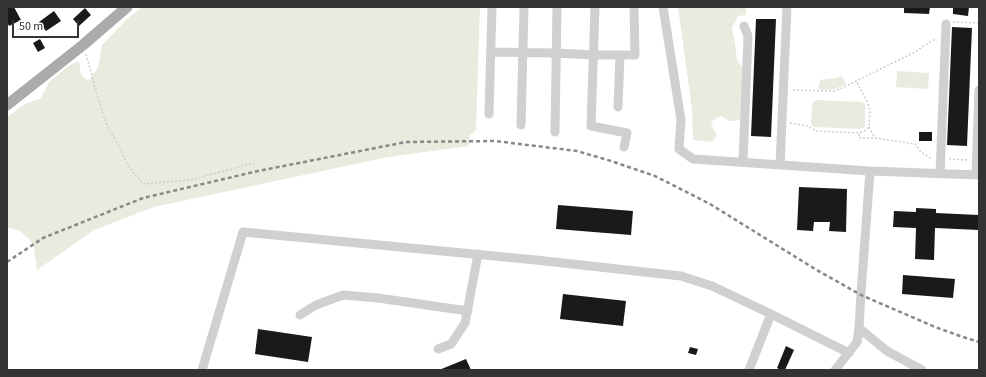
<!DOCTYPE html>
<html>
<head>
<meta charset="utf-8">
<style>
  body { margin:0 }
  #map { position:relative; width:986px; height:377px; overflow:hidden; background:#fff; font-family:"Source Sans 3",sans-serif }
  canvas { display:block }
  .frame { position:absolute; inset:0; border:8px solid #333; pointer-events:none }
  .scale { position:absolute; left:12px; top:20px; width:67px; height:18px; box-sizing:border-box; border:2px solid #333; border-top:0; padding-left:5px; font-size:12px; line-height:14px; white-space:nowrap; color:#333; -webkit-text-stroke:3px #fff; paint-order:stroke }
</style>
</head>
<body>
<div id="map">
<canvas width="986" height="377"></canvas>
<div class="frame"></div>
<div class="scale">50 m</div>
</div>
<script>
const context = document.querySelector('canvas').getContext('2d');
context.lineJoin = 'round';
function paint(path, color) { context.fillStyle = color; context.fill(path, 'evenodd'); }
const toPath = rows => new Path2D(rows.map(r => 'M' + r).join(''));
function stroke(path, color, width, dash) { context.strokeStyle = color; context.lineWidth = width; context.lineCap = dash ? 'butt' : 'round'; context.setLineDash(dash || []); context.stroke(path); }
paint(toPath([
  [142,7,480,7,476,130,470,135,469,146,388,157,154,207,94,230,37,270,34,248,30,240,20,231,7,227,7,117,25,104,41,98,49,82,70,65,79,61,81,75,88,81,98,68,102,45,128,18],
  [678,7,746,7,746,15,738,16,732,28,735,44,737,60,744,70,742,119,734,121,729,121,721,116,713,120,711,125,717,135,712,142,693,140,692,109],
  [897,71,929,73,928,89,896,87],
  [842,76,846,84,835,89,825,90,818,89,820,80,837,78],
  [816,100,861,102,864,103,865,105,865,126,864,127,860,129,814,127,811,124,812,104]
]), '#e7ecdf');
paint(toPath([
  [10,7,14,7,21,20,9,26,7,22,7,8],
  [904,7,930,7,929,14,904,13],
  [953,7,969,7,968,16,953,14],
  [85,8,91,15,79,26,73,19],
  [54,11,61,21,46,31,39,22],
  [756,19,776,19,771,137,751,136],
  [952,27,972,28,967,146,947,145],
  [40,39,45,48,38,52,33,43],
  [919,132,932,132,932,141,919,141],
  [799,187,847,189,846,232,829,231,830,222,814,222,813,231,797,230],
  [558,205,633,211,631,235,556,229],
  [916,208,936,209,936,213,979,215,979,230,935,228,934,260,915,259,916,228,893,227,894,211,916,212],
  [903,275,955,279,953,298,902,294],
  [563,294,626,301,623,326,560,319],
  [258,329,312,337,308,362,255,354],
  [786,346,794,350,785,370,781,370,777,368],
  [690,347,698,349,696,355,688,353],
  [466,359,471,370,439,370]
]), '#1a1a1a');
stroke(toPath([
  [953,22,979,23],
  [86,54,98,98,107,126,119,146,128,166,143,184,190,180,254,163],
  [793,90,827,91,834,91,842,88,915,52,933,40,937,40],
  [790,123,808,126,816,131,859,133,864,131,869,127,870,110,867,101,856,81],
  [869,127,875,138],
  [859,134,859,138,875,138,915,144,921,152,930,158,931,159],
  [949,159,967,160]
]), '#cdcdcd', 1.5, [2, 2]);
stroke(toPath([
  [595,7,591,126,627,133,624,147],
  [663,7,681,120,679,149,693,159,870,171,979,175],
  [491,52,556,53,594,55,635,55,634,7],
  [618,107,620,55],
  [489,114,492,7],
  [521,125,524,7],
  [555,132,557,7],
  [743,162,748,36,744,26],
  [780,165,787,7],
  [940,174,946,24],
  [976,175,979,90],
  [300,315,316,305,343,295,378,298,468,311],
  [859,328,887,351,922,370],
  [438,349,451,344,465,323,478,254],
  [202,370,243,232,536,260,681,276,712,286,771,314,849,353],
  [749,370,771,314],
  [835,370,857,342,859,328,861,293,870,171]
]), '#d0d0d0', 9);
stroke(toPath([
  [7,105,83,45,127,7]
]), '#ababab', 11);
stroke(toPath([
  [7,262,43,238,143,198,258,171,406,142,495,141,577,151,611,161,655,176,710,204,815,269,861,295,935,327,960,336,979,342]
]), '#888', 2.5, [4, 3]);
</script>
</body>
</html>
